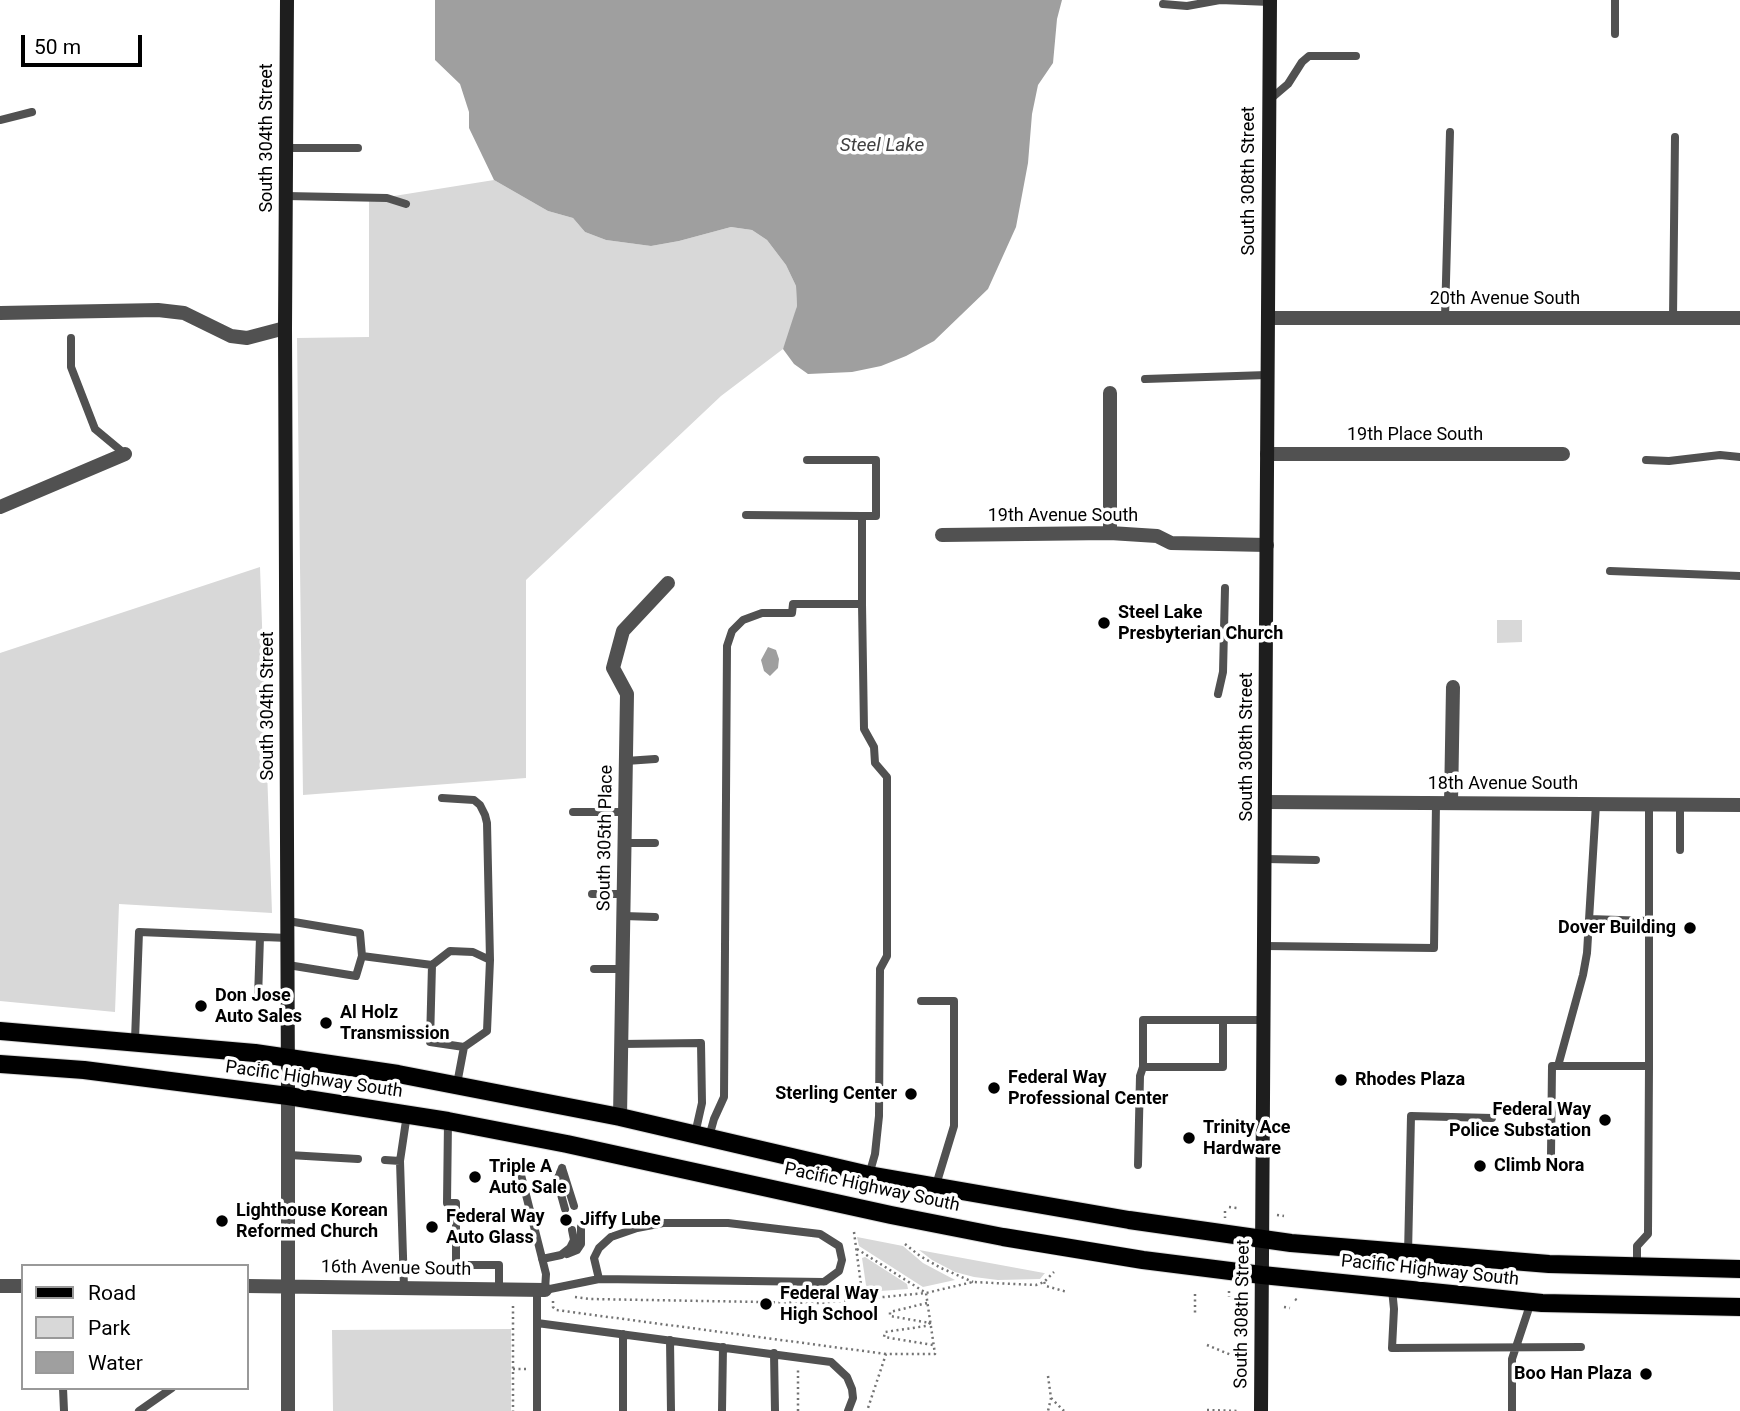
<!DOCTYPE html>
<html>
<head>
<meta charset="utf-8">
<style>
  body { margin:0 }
  #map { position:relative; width:1740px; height:1411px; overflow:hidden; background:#fff; font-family:Roboto,sans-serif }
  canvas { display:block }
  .legend { position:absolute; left:21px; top:1264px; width:228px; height:126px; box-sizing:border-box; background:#fff; border:2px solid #999; margin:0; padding:9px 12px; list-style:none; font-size:21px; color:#000 }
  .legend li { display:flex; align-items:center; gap:14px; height:35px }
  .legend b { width:35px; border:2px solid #999 }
  .scale { position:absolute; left:21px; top:35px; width:121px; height:32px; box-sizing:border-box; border:4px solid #000; border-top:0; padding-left:9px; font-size:21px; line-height:24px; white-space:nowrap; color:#000; -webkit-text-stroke:5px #fff; paint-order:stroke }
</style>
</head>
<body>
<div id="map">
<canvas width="1740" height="1411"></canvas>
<ul class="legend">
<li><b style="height:9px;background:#000"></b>Road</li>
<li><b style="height:19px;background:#d8d8d8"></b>Park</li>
<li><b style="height:19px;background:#9f9f9f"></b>Water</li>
</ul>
<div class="scale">50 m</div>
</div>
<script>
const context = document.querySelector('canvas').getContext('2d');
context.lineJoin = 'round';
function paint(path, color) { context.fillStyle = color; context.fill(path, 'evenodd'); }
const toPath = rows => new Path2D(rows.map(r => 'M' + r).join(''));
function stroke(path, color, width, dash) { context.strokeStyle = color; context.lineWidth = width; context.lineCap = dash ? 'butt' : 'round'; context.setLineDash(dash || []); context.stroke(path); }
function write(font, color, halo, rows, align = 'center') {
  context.font = font + ' Roboto,sans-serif'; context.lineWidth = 7; context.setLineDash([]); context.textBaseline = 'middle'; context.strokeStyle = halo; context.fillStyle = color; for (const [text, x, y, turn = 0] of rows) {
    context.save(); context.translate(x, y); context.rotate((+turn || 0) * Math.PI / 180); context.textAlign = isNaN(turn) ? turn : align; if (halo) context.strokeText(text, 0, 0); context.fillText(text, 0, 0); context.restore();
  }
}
paint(toPath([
  [494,180,548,211,573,218,585,232,606,240,651,246,679,241,731,227,752,230,767,240,786,265,796,286,797,306,790,334,783,349,721,396,526,580,526,778,303,795,297,338,369,337,369,200],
  [260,567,272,913,119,904,115,1012,0,1001,0,653],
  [1497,620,1522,620,1522,642,1497,643],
  [857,1237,903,1246,923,1263,955,1280,923,1287,859,1246],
  [919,1250,1044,1273,1045,1273,1040,1279,998,1280,974,1277,955,1272,932,1260],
  [865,1257,907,1284,908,1289,867,1292,862,1258],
  [511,1329,511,1411,333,1411,332,1330]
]), '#d8d8d8');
paint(toPath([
  [435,0,1062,0,1057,19,1053,63,1038,85,1032,114,1028,163,1016,227,988,289,934,341,906,356,881,366,852,372,808,374,794,364,783,349,797,306,796,286,786,265,767,240,752,230,731,227,679,241,651,246,606,240,585,232,573,218,548,211,494,180,469,128,469,112,460,84,435,60],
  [768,647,776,650,779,659,778,668,770,676,764,671,761,660]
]), '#9f9f9f');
const primary = toPath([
  [0,1031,255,1053,398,1074,620,1117,869,1175,1129,1220,1291,1243,1549,1264,1740,1269],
  [0,1064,84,1070,288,1096,448,1121,567,1144,891,1215,1003,1237,1143,1260,1262,1275,1542,1303,1740,1307]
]);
stroke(primary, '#dbdbdb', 20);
stroke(toPath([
  [1229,1207,1237,1208],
  [1225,1211,1225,1218],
  [1277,1215,1284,1216],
  [854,1232,863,1300],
  [905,1244,920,1256,941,1268,973,1282],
  [857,1249,926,1293,973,1282,1036,1285,1044,1282,1054,1272],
  [1044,1282,1046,1286,1067,1292],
  [1229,1291,1229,1297],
  [1195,1294,1195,1316],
  [575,1297,590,1299,820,1303,926,1293,935,1354,886,1354,867,1411],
  [1295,1299,1298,1301],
  [553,1301,553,1307,556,1310,886,1354],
  [1237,1301,1241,1302],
  [927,1303,890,1312,890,1316,930,1323,926,1326,885,1332,884,1337,933,1345],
  [513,1306,513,1411],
  [1284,1307,1290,1308],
  [1207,1345,1236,1357,1237,1352],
  [513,1369,527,1369],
  [1048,1376,1051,1398,1048,1411],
  [1051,1398,1064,1411],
  [1207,1410,1240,1411],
  [798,1411,798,1369]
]), '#737373', 2.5, [2, 3.5]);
stroke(toPath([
  [1163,4,1187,6,1220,0,1270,2],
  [1615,34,1615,0],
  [1268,101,1288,84,1302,62,1309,56,1356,56],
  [0,120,32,112],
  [286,148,358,148],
  [286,196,387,198,406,204],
  [1445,318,1450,132],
  [1673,318,1675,137],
  [71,338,71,367,95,429,125,454],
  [1145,379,1267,375],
  [807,460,876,460,876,516,862,516],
  [1646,460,1669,461,1720,455,1740,457],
  [746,515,862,516,862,604],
  [1610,571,1740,576],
  [1218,694,1223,672,1225,588],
  [626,761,655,759],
  [442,798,474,800,480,805,485,815,487,823,490,960],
  [1649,804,1649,1066],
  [573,812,625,812],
  [625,843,655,843],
  [1680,850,1680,804],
  [1266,859,1316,860],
  [592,894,624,894],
  [624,916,655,917],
  [1589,919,1649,921],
  [288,921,360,933,362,956],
  [260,937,258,998,288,999],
  [1265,946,1434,948,1436,803],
  [288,965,356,976,362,956,432,965,430,1042,464,1047,457,1084],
  [432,965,450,951,473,952,490,960,487,1031,464,1047],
  [594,969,623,969],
  [921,1001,954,1001,954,1126,936,1185],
  [1223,1020,1223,1067,1143,1067,1143,1020,1265,1020],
  [135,1040,139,932,288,938],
  [621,1044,701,1043,702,1103,695,1134],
  [1558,1066,1583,975,1587,953,1596,804],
  [448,1121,447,1203,456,1203,456,1265,499,1265,499,1290],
  [709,1137,714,1119,724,1097,727,646,732,631,743,620,762,613,792,613,793,604,862,604,864,729,874,747,875,763,887,777,887,956,880,969,879,1116,875,1154,869,1175],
  [289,1155,358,1159],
  [1551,1155,1552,1066,1649,1066,1648,1234,1637,1246,1637,1267],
  [385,1160,400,1161,407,1114],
  [400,1161,404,1288],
  [1138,1165,1140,1076,1143,1067],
  [562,1168,557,1180,565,1209],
  [562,1168,574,1206],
  [520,1171,546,1274,545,1290,599,1279,824,1282,839,1271,842,1260,839,1246,820,1234,728,1223,663,1223,637,1228,611,1237,599,1248,594,1258,599,1279],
  [567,1254,577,1250,581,1244,581,1227],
  [1408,1254,1411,1116,1492,1118],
  [542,1259,561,1255,570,1248,574,1240,572,1230],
  [1392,1289,1394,1309,1392,1348,1581,1347],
  [537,1323,831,1362,847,1377,852,1389,853,1398,848,1411],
  [623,1334,623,1411],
  [670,1340,671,1411],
  [774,1353,775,1411],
  [63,1388,64,1411],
  [139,1411,172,1388],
  [537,1411,537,1290],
  [722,1411,723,1347],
  [1512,1411,1512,1359,1531,1302]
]), '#515151', 8);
stroke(toPath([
  [0,313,158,310,184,313,231,336,247,338,285,328],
  [1270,318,1740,318],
  [1110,393,1110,533],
  [1267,454,1563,454],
  [0,507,125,454],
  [942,535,1110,533,1157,536,1171,543,1267,545],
  [1266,802,1740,805],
  [1451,803,1453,687],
  [620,1117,627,694,613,668,623,631,668,583],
  [0,1286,23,1286],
  [247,1286,545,1290],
  [288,1411,288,1096]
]), '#515151', 14);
stroke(toPath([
  [287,0,285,328,288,1096],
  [1261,1411,1270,0]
]), '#1e1e1e', 14);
stroke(primary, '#000', 18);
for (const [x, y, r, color] of [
  [1104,623,7,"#000"],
  [1690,928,7,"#000"],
  [201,1006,7,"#000"],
  [326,1023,7,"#000"],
  [1341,1080,7,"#000"],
  [994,1088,7,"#000"],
  [911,1094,7,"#000"],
  [1605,1120,7,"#000"],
  [1189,1138,7,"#000"],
  [1480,1166,7,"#000"],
  [475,1177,7,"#000"],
  [566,1220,7,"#000"],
  [222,1221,7,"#000"],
  [432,1227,7,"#000"],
  [766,1304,7,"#000"],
  [1646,1374,7,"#000"]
]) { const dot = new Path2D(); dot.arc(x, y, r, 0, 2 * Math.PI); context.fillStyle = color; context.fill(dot); stroke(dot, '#fff', 2.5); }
write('18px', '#000', '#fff', [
  ["South 304th Street",267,138,-90],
  ["South 308th Street",1249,181,-90],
  ["20th Avenue South",1505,299],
  ["19th Place South",1415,435],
  ["19th Avenue South",1063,516],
  ["South 304th Street",268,706,-90],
  ["South 308th Street",1247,747,-90],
  ["18th Avenue South",1503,784],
  ["South 305th Place",606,838,-89],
  ["Pacific Highway South",314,1080,8],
  ["Pacific Highway South",872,1188,12],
  ["16th Avenue South",396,1269,1],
  ["Pacific Highway South",1430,1271,6],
  ["South 308th Street",1243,1314,-89]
]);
write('bold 18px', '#000', '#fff', [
  ["Steel Lake",1118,613],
  ["Presbyterian Church",1118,634],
  ["Dover Building",1676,928,"right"],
  ["Don Jose",215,996],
  ["Auto Sales",215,1017],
  ["Al Holz",340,1013],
  ["Transmission",340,1034],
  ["Federal Way",1008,1078],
  ["Professional Center",1008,1099],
  ["Rhodes Plaza",1355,1080],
  ["Sterling Center",897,1094,"right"],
  ["Federal Way",1591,1110,"right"],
  ["Police Substation",1591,1131,"right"],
  ["Trinity Ace",1203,1128],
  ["Hardware",1203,1149],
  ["Climb Nora",1494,1166],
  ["Triple A",489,1167],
  ["Auto Sale",489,1188],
  ["Lighthouse Korean",236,1211],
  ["Reformed Church",236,1232],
  ["Federal Way",446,1217],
  ["Auto Glass",446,1238],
  ["Jiffy Lube",580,1220],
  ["Federal Way",780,1294],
  ["High School",780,1315],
  ["Boo Han Plaza",1632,1374,"right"]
], 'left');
write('italic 19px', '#404040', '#fff', [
  ["Steel Lake",882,146]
]);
</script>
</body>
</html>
